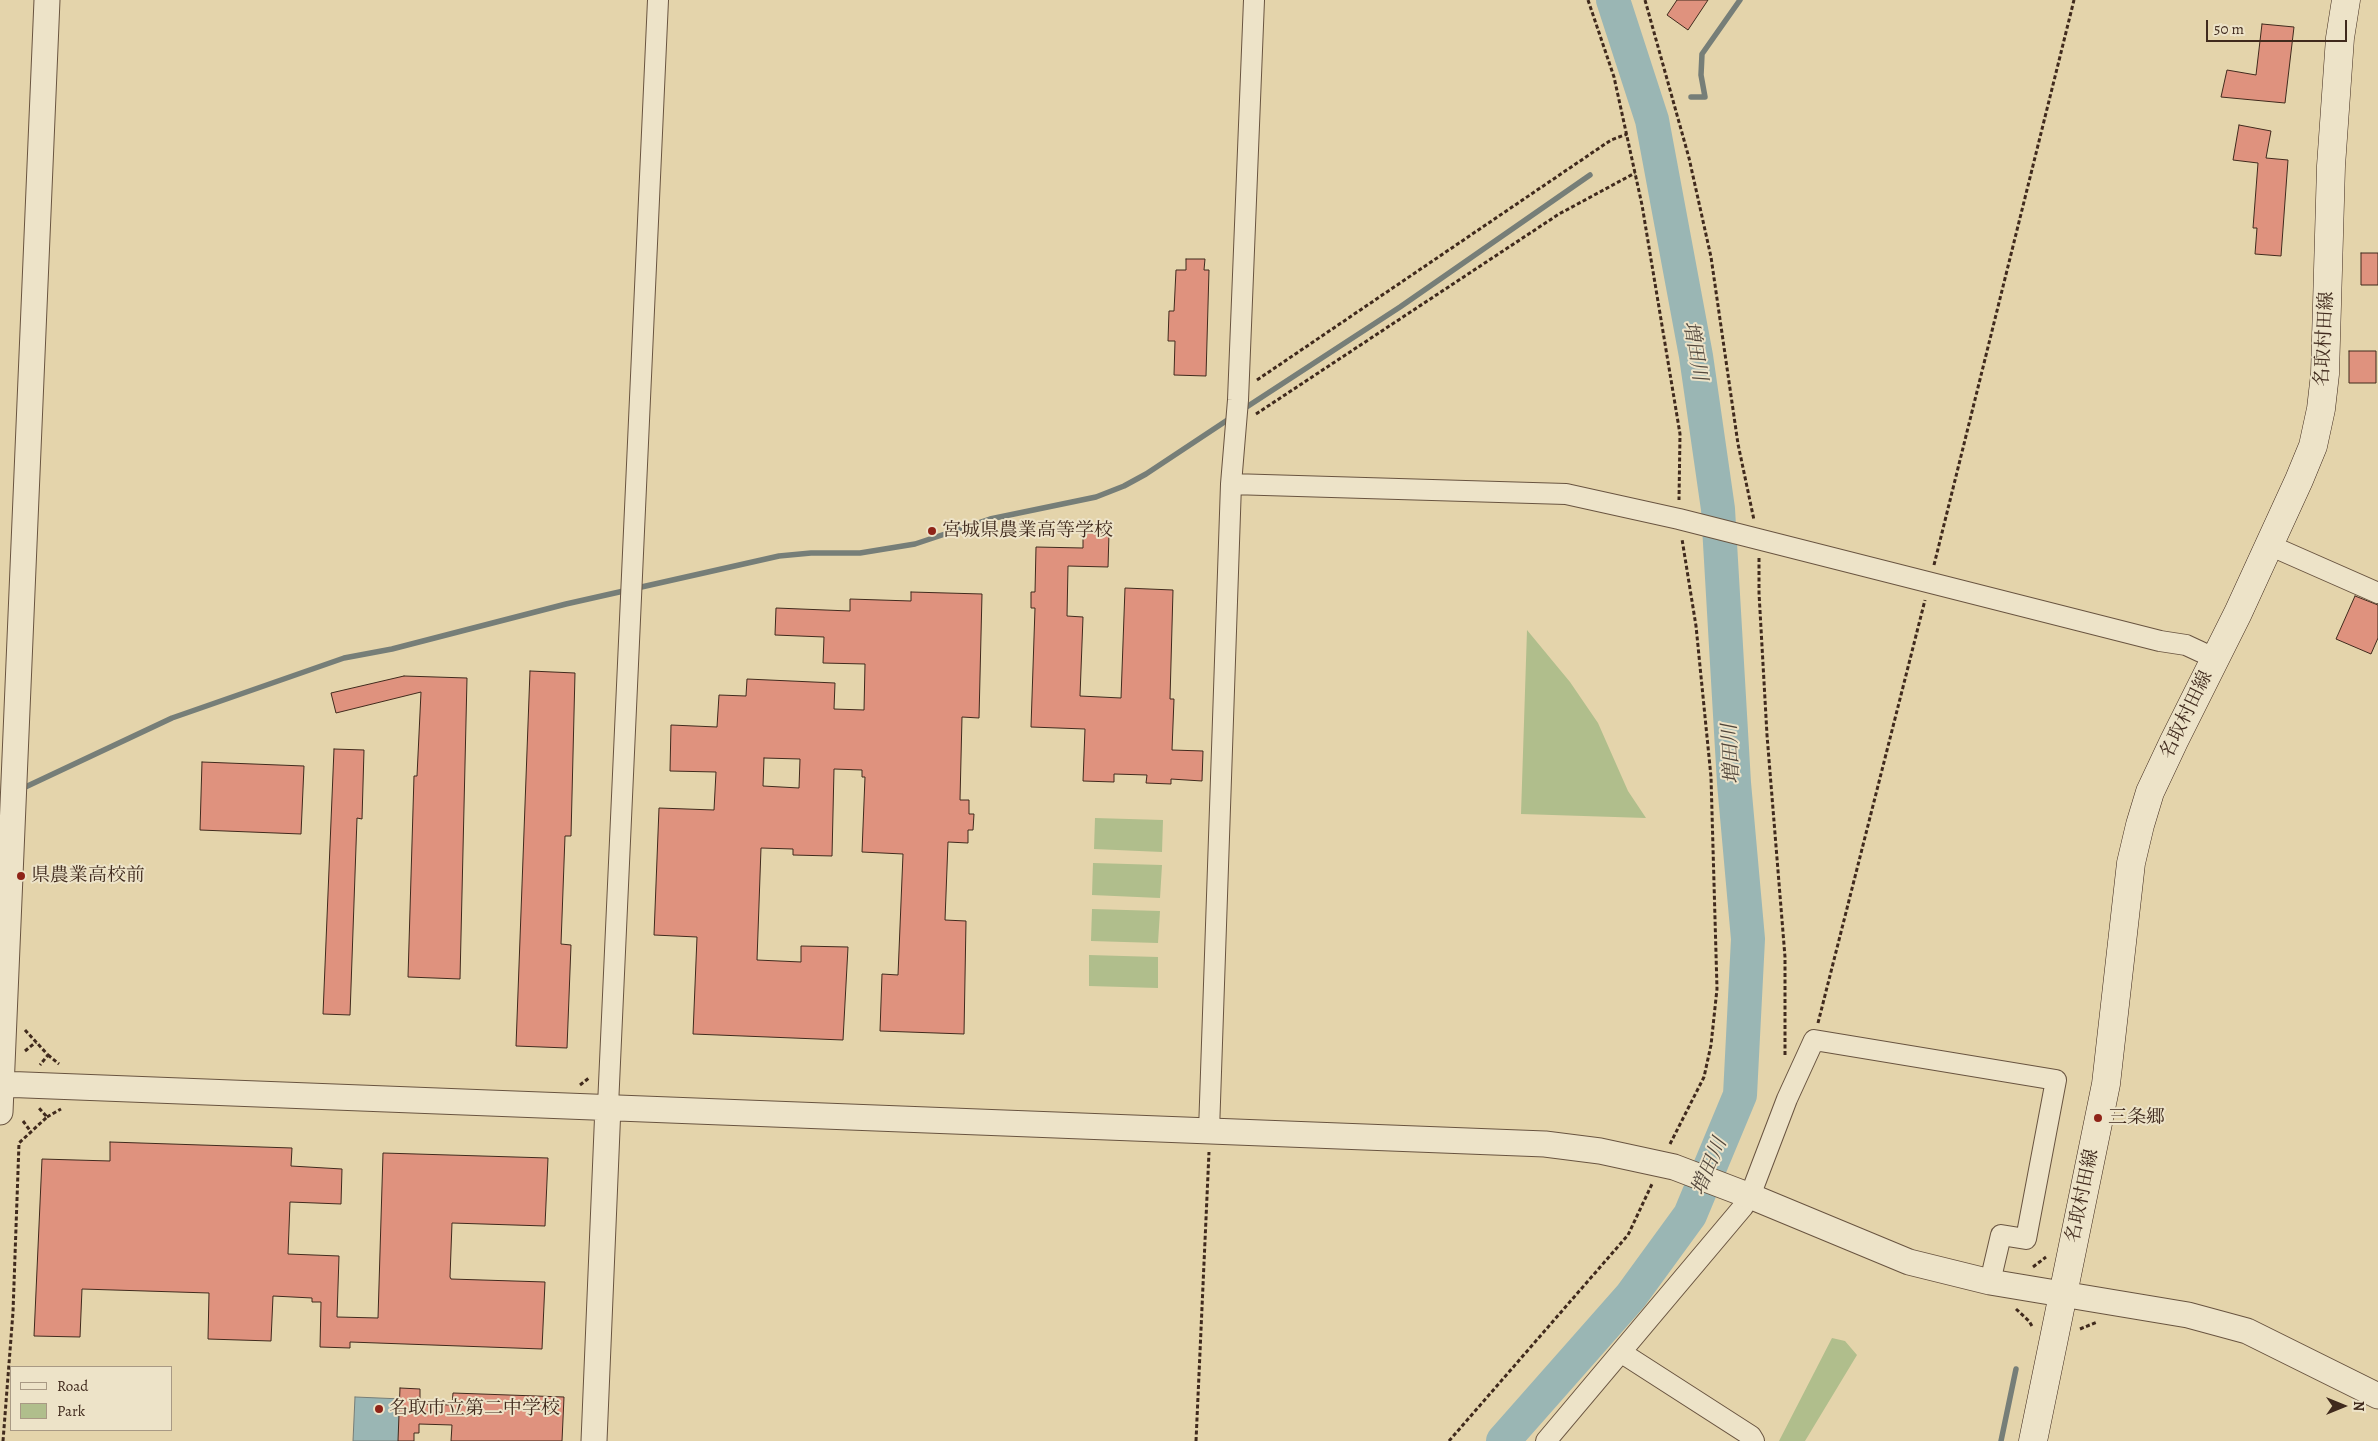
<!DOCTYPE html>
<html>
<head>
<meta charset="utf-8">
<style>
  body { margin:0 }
  #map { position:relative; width:2378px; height:1441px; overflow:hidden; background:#e4d4ab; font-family:Alegreya,serif }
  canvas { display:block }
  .legend { position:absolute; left:10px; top:1366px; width:162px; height:65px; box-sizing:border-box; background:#ede3c8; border:1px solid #a89984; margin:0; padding:6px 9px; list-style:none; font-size:15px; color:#402a1d }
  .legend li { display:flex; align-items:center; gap:10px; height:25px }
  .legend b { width:25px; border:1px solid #a89984 }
  .north { position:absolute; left:2318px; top:1381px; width:50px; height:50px; -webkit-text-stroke:4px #ede3c8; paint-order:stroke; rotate:90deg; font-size:14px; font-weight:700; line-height:20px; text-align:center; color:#402a1d }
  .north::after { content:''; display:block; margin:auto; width:18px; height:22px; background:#402a1d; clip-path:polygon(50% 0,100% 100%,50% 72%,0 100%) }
  .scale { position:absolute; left:2206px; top:20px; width:141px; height:22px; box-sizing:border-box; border:2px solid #402a1d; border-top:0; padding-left:6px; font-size:15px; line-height:18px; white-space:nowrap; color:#402a1d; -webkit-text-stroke:4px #ede3c8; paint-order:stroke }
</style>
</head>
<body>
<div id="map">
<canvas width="2378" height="1441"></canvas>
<ul class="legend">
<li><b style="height:6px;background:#ede3c8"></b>Road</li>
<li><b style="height:14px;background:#b0be8c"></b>Park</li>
</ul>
<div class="north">N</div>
<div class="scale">50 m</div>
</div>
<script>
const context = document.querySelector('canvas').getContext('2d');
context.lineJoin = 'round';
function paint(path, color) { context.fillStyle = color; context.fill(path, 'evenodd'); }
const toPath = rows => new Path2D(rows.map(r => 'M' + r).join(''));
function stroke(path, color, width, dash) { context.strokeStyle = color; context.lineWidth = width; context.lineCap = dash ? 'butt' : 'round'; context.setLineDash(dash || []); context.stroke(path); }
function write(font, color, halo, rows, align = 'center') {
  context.font = font + ' Alegreya,"Noto Serif JP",serif'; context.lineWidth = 4; context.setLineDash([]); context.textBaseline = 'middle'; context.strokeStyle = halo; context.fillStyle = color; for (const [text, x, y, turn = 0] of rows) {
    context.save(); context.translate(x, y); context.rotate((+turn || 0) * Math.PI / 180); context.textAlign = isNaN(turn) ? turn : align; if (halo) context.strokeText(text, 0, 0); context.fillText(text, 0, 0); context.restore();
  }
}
paint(toPath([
  [1527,630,1570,682,1598,723,1628,791,1646,818,1521,814],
  [1095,818,1163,820,1162,852,1094,849],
  [1093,863,1162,865,1160,898,1092,895],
  [1092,909,1160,911,1158,943,1091,941],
  [1089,955,1158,957,1158,988,1089,986],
  [1832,1338,1845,1341,1857,1355,1805,1441,1779,1441]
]), '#b0be8c');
const water = toPath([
  [355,1397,402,1399,400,1441,353,1441,355,1397]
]);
paint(water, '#9ab6b4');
stroke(water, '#767e78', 1);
stroke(toPath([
  [1691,97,1705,97,1701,75,1702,54,1740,0],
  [1242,410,1400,307,1590,175],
  [19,790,172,718,344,658,392,649,566,604,779,556,811,553,860,553,915,544,990,519,1096,497,1124,486,1146,474,1232,417],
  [2001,1441,2016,1369]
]), '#767e78', 5.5);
stroke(toPath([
  [1503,1441,1631,1296,1690,1215,1740,1095,1748,939,1734,783,1718,509,1696,356,1652,120,1613,0]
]), '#9ab6b4', 34);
const building = toPath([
  [1677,0,1708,0,1688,30,1667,15,1677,0],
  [2262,24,2294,27,2285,103,2221,97,2227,70,2256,75,2262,24],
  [2239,125,2271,131,2266,158,2288,160,2281,256,2255,254,2257,228,2253,228,2258,163,2233,160,2239,125],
  [2361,253,2378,253,2378,285,2361,285,2361,253],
  [1186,259,1205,259,1204,270,1209,270,1206,376,1174,375,1175,341,1168,341,1169,311,1174,311,1176,270,1186,270,1186,259],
  [2349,351,2376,351,2376,383,2349,383,2349,351],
  [1083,532,1109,533,1108,567,1068,566,1067,616,1083,617,1080,696,1121,698,1125,588,1173,590,1170,699,1174,699,1172,750,1203,751,1202,781,1171,779,1171,784,1146,783,1147,775,1114,774,1114,782,1083,781,1085,729,1031,727,1035,608,1031,608,1031,592,1035,592,1036,547,1083,548,1083,532],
  [911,592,982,594,979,718,962,717,960,800,969,800,969,814,974,814,973,830,968,830,968,843,948,842,945,920,966,921,964,1034,880,1031,882,974,898,975,903,854,862,852,865,777,862,777,862,770,834,769,832,856,793,855,793,849,761,848,757,960,801,962,801,946,848,947,843,1040,693,1034,697,937,654,935,659,808,714,810,716,772,670,771,671,725,717,727,719,695,746,696,747,679,835,683,834,709,864,710,865,664,823,663,824,637,775,635,776,608,850,611,850,599,911,601,911,592],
  [764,758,800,759,799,788,763,786,764,758],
  [2355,596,2378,605,2378,638,2371,654,2336,639,2355,596],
  [530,671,575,673,571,836,565,836,561,944,571,945,567,1048,516,1046,530,671],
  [404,676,467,678,460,979,408,977,414,776,417,776,421,692,336,713,331,693,404,676],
  [334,749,364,750,362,819,357,818,350,1015,323,1014,334,749],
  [202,762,304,766,301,834,200,830,202,762],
  [110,1142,292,1148,291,1166,342,1169,341,1204,290,1202,288,1254,339,1256,337,1317,378,1318,383,1153,548,1158,545,1226,452,1223,450,1277,451,1279,545,1282,542,1349,350,1342,350,1348,320,1347,321,1302,312,1302,312,1298,273,1296,271,1341,208,1339,209,1293,82,1289,80,1337,34,1336,42,1159,110,1161,110,1142],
  [400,1388,420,1389,420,1404,452,1405,453,1393,564,1397,562,1441,451,1441,452,1425,419,1424,419,1433,414,1433,414,1441,398,1441,400,1388]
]);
paint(building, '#df927e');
stroke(building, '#402a1d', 1);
const minor = toPath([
  [1231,484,1566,494,1679,519,2160,641,2186,645,2214,658],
  [2269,545,2378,593],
  [608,1106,658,0],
  [1209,1131,1231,484,1238,400,1254,0],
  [1622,1353,1751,1436,1754,1441],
  [1546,1441,1743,1207,1750,1196,1787,1099,1814,1040,2056,1080,2026,1239,2001,1235,1990,1282]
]);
const tertiary = toPath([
  [0,1084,1545,1144,1600,1151,1674,1167,1750,1196,1909,1262,1990,1282,2188,1315,2247,1331,2378,1396],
  [0,1112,47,0],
  [594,1441,608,1106]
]);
const secondary = toPath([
  [2033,1441,2106,1084,2131,863,2140,825,2150,792,2174,741,2238,613,2299,480,2313,446,2321,409,2325,374,2331,166,2340,38,2346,0]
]);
stroke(minor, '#695440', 22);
stroke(tertiary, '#695440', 27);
stroke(secondary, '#402a1d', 29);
stroke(toPath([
  [1588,0,1614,77,1642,205,1680,434,1679,500],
  [1645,0,1689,158,1711,257,1738,444,1754,520],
  [1257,380,1611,140,1627,134],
  [1256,414,1559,214,1635,173],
  [1759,558,1759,593,1767,735,1785,957,1785,1056],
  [1934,565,2074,0],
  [1818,1023,1925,600],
  [25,1030,48,1055,40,1065],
  [25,1051,36,1042],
  [48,1055,59,1064],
  [580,1085,589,1078],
  [47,1117,61,1109],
  [23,1121,31,1132],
  [1670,1144,1704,1077,1711,1045,1717,989,1711,777,1696,626,1682,539],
  [2033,1267,2046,1257],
  [2016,1309,2029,1321,2033,1328],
  [2080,1329,2097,1322],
  [3,1441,13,1312,19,1143,47,1117,39,1108],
  [1196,1441,1209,1152],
  [1449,1441,1628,1235,1652,1184]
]), '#402a1d', 3, [4, 2.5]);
stroke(minor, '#ede3c8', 20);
stroke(tertiary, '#ede3c8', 25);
stroke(secondary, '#ede3c8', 28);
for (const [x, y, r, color] of [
  [932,531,5,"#8f2418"],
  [21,876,5,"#8f2418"],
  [2098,1118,5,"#8f2418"],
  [379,1409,5,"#8f2418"]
]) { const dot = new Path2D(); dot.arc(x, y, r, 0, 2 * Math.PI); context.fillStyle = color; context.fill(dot); stroke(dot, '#ede3c8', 2); }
write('19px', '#402a1d', '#ede3c8', [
  ["名取村田線",2325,339,-87],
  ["名取村田線",2187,715,-64],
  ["名取村田線",2083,1196,-78]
]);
write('19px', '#402a1d', '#ede3c8', [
  ["宮城県農業高等学校",942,531],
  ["県農業高校前",31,876],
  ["三条郷",2108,1118],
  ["名取市立第二中学校",389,1409]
], 'left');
write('italic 20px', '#52463b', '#ede3c8', [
  ["増田川",1694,351,80],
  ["増田川",1732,754,-93],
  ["増田川",1710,1167,-67]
]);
</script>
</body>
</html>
